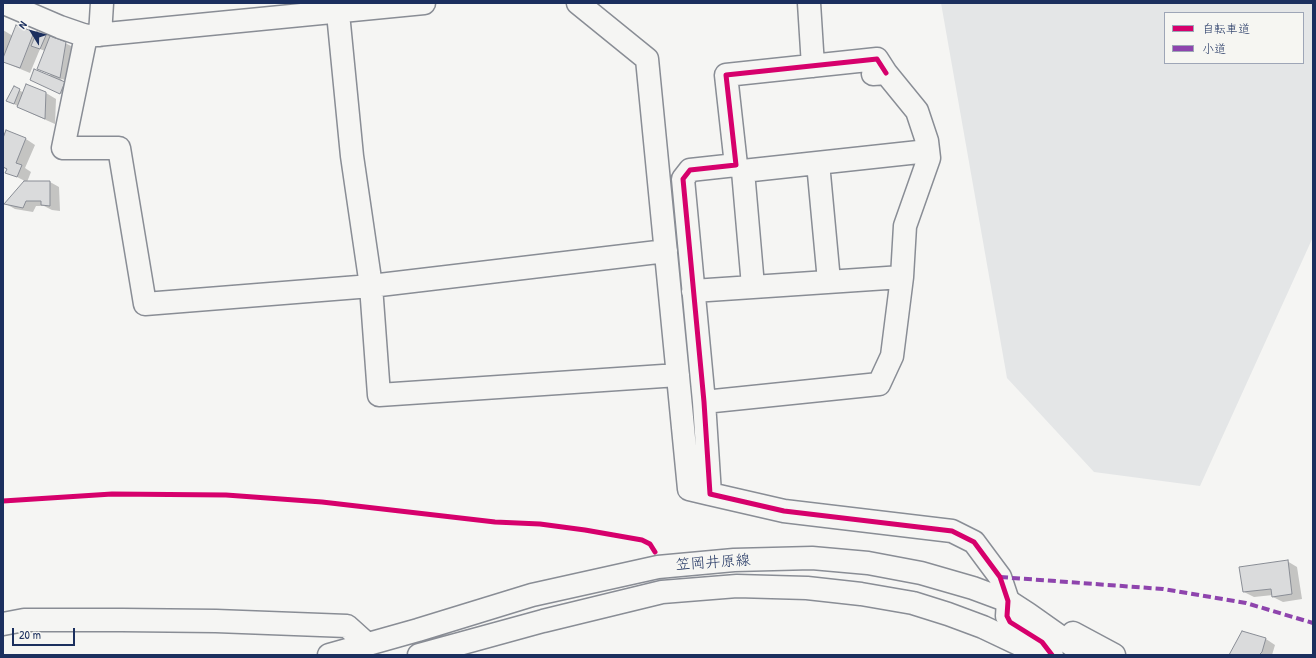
<!DOCTYPE html>
<html>
<head>
<meta charset="utf-8">
<style>
  body { margin:0 }
  #map { position:relative; width:1316px; height:658px; overflow:hidden; background:#f5f5f3; font-family:"Patrick Hand","Klee One",sans-serif }
  canvas { display:block }
  .frame { position:absolute; inset:0; border:4px solid #1b2f5e; pointer-events:none }
  .legend { position:absolute; left:1164px; top:12px; width:140px; height:52px; box-sizing:border-box; background:#f6f6f2; border:1px solid #9ea6b7; margin:0; padding:5px 7px; list-style:none; font-size:12px; color:#1b2f5e }
  .legend li { display:flex; align-items:center; gap:8px; height:20px }
  .legend b { width:20px; border:1px solid #9ea6b7 }
  .north { position:absolute; left:12px; top:12px; width:40px; height:40px; -webkit-text-stroke:3px #f6f6f2; paint-order:stroke; rotate:307deg; font-size:11px; font-weight:700; line-height:16px; text-align:center; color:#1b2f5e }
  .north::after { content:''; display:block; margin:auto; width:14px; height:18px; background:#1b2f5e; clip-path:polygon(50% 0,100% 100%,50% 72%,0 100%) }
  .scale { position:absolute; left:12px; top:628px; width:63px; height:18px; box-sizing:border-box; border:2px solid #1b2f5e; border-top:0; padding-left:5px; font-size:12px; line-height:14px; white-space:nowrap; color:#1b2f5e; -webkit-text-stroke:3px #f6f6f2; paint-order:stroke }
</style>
</head>
<body>
<div id="map">
<canvas width="1316" height="658"></canvas>
<div class="frame"></div>
<ul class="legend">
<li><b style="height:5px;background:#d6006c"></b>自転車道</li>
<li><b style="height:5px;background:#8e44ad"></b>小道</li>
</ul>
<div class="north">N</div>
<div class="scale">20 m</div>
</div>
<script>
const context = document.querySelector('canvas').getContext('2d');
context.lineJoin = 'round';
function paint(path, color) { context.fillStyle = color; context.fill(path, 'evenodd'); }
const toPath = rows => new Path2D(rows.map(r => 'M' + r).join(''));
function stroke(path, color, width, dash) { context.strokeStyle = color; context.lineWidth = width; context.lineCap = dash ? 'butt' : 'round'; context.setLineDash(dash || []); context.stroke(path); }
function write(font, color, halo, rows, align = 'center') {
  context.font = font + ' "Patrick Hand","Klee One",sans-serif'; context.lineWidth = 4; context.setLineDash([]); context.textBaseline = 'middle'; context.strokeStyle = halo; context.fillStyle = color; for (const [text, x, y, turn = 0] of rows) {
    context.save(); context.translate(x, y); context.rotate((+turn || 0) * Math.PI / 180); context.textAlign = isNaN(turn) ? turn : align; if (halo) context.strokeText(text, 0, 0); context.fillText(text, 0, 0); context.restore();
  }
}
paint(toPath([
  [941,3,1313,3,1313,237,1200,486,1094,472,1007,378],
  [1165,13,1303,13,1303,63,1165,63]
]), '#e4e6e7');
paint(toPath([
  [17,26,37,35,46,34,51,36,50,37,65,43,75,48,70,82,62,79,61,80,69,85,65,95,36,82,51,75,38,68,45,51,40,49,30,73,13,66,3,61,3,30,13,36],
  [14,87,24,93,46,93,56,99,55,124,28,112,12,103],
  [26,139,35,145,25,168,31,172,27,182,50,182,59,187,60,211,52,210,44,206,36,206,33,212,15,209,6,204,25,181,7,172,7,169,3,167,3,141],
  [1287,561,1297,567,1302,599,1283,602,1273,597,1273,595,1254,597,1244,592],
  [1243,632,1266,639,1275,645,1272,655,1230,655]
]), '#0003');
const building = toPath([
  [16,25,34,32,20,68,3,62,3,58,16,25],
  [38,29,47,33,40,49,31,46,38,29],
  [50,36,66,42,60,78,37,69,50,36],
  [34,69,65,82,60,94,30,80,34,69],
  [26,84,46,92,45,119,17,107,26,84],
  [14,86,20,89,14,104,6,101,14,86],
  [6,130,26,138,16,163,22,165,17,177,5,173,7,169,3,167,3,138,6,130],
  [24,181,50,181,50,206,41,205,41,201,26,201,23,208,4,204,24,181],
  [1288,560,1292,594,1272,597,1271,589,1243,592,1239,567,1288,560],
  [1242,631,1266,638,1262,652,1259,655,1229,655,1242,631]
]);
paint(building, '#dadbdc');
stroke(building, '#898d95', 1);
const street = toPath([
  [4,3,60,27,86,36,424,3],
  [337,3,352,156,371,286,379,395,678,375],
  [578,3,647,59,689,489,710,494],
  [809,3,813,66],
  [100,35,102,3],
  [86,36,63,148,119,148,145,304,371,286,666,251],
  [886,73,877,59,726,75,736,165,690,170,683,179,704,402,710,494,784,511,952,531,974,542,1000,577,1008,601,1007,616,1010,622,1042,642,1052,655],
  [818,163,829,281],
  [736,165,743,171,753,286],
  [743,171,928,151],
  [693,291,902,277],
  [704,402,879,384,892,356,902,277,905,226,929,158,927,141,917,111,886,73,873,74],
  [3,624,24,620,122,620,216,621,347,626,367,644]
]);
const primary = toPath([
  [1073,633,1114,655],
  [329,655,418,630,532,595,658,567,734,560,812,558,868,563,921,573,973,588,1008,601,1028,614,1086,655],
  [419,655,543,621,662,592,737,586,807,588,861,594,913,603,948,614,983,627,1042,655]
]);
stroke(street, '#898d95', 25);
stroke(primary, '#898d95', 25);
stroke(street, '#f5f5f3', 22);
stroke(primary, '#f5f5f3', 22);
stroke(toPath([
  [1000,577,1163,589,1246,603,1313,623]
]), '#8e44ad', 4, [8, 4]);
stroke(toPath([
  [886,73,877,59,726,75,736,165,690,170,683,179,704,402,710,494,784,511,952,531,974,542,1000,577,1008,601,1007,616,1010,622,1042,642,1052,655],
  [3,501,112,494,226,495,322,502,495,522,540,524,585,530,642,540,650,544,655,552]
]), '#d6006c', 5);
write('15px', '#1b2f5e', '#f6f6f2', [
  ["笠岡井原線",713,563,-4]
]);
</script>
</body>
</html>
